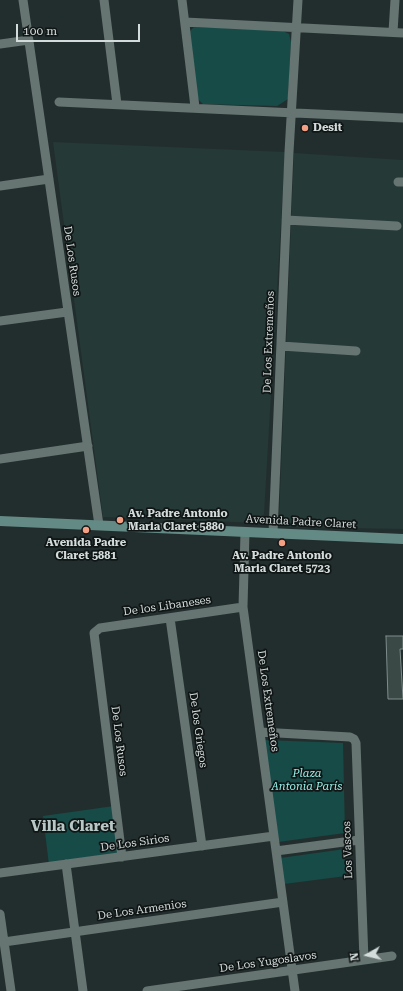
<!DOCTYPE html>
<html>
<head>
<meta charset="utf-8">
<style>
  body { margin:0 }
  #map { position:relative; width:403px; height:991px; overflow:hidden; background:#222e2d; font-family:"Roboto Serif",serif }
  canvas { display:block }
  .north { position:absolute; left:347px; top:935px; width:40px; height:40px; -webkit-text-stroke:3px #101515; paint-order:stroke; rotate:262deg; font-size:11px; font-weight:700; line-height:16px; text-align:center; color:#d4dcdb }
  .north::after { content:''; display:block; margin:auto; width:14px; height:18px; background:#d4dcdb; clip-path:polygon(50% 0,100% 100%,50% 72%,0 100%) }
  .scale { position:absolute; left:16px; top:24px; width:124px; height:18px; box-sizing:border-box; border:2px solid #d4dcdb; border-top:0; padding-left:5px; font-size:12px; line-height:14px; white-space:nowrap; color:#d4dcdb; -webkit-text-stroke:3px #101515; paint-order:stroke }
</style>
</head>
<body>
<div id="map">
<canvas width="403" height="991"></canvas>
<div class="north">N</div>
<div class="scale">100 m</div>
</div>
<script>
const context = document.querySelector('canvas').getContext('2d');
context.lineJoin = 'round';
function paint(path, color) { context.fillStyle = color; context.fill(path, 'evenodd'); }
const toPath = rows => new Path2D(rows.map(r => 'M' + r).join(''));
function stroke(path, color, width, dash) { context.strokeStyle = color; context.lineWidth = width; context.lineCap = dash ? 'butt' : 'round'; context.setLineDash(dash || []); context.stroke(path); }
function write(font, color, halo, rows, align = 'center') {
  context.font = font + ' "Roboto Serif",serif'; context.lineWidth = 3.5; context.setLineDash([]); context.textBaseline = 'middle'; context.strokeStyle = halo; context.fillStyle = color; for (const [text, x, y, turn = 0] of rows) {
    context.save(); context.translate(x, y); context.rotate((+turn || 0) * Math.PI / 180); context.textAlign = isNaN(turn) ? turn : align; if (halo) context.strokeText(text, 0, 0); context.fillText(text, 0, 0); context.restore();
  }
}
paint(toPath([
  [53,142,285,152,264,514,260,523,103,517],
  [294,153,403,160,403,529,287,527,279,519]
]), '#253937');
paint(toPath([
  [194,27,281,30,289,34,291,42,288,99,277,106,203,104,197,98,189,32],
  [264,740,343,743,345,833,278,842],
  [114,806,120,855,49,865,43,816],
  [345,849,346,876,284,884,280,858]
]), '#174b47');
const building = toPath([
  [386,636,403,636,403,649,400,649,403,699,388,699,386,636]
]);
paint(building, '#3a4846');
stroke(building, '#7e8d8b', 1);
stroke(toPath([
  [23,0,99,525],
  [104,0,117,104],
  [182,0,195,107],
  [185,22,403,33],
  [393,32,395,0],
  [0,44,29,40],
  [59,102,403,118],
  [398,182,403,182],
  [0,186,49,179],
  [286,220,397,226],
  [0,321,67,312],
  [281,346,356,351],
  [0,459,88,446],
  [245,532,243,607,295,991],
  [273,533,289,152,298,0],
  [170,618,202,846],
  [260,732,350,737,354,739,356,743,364,960],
  [276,851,359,840],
  [122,857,94,633,100,628,243,607],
  [66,864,83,991],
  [0,873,274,836],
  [0,914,11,991],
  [4,942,283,902],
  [147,991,392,956]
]), '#667472', 9);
stroke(toPath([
  [0,521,403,539]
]), '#648a86', 10);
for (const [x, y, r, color] of [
  [305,128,4,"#f39f84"],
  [120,520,4,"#f39f84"],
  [86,530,4,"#f39f84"],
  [282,543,4,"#f39f84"]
]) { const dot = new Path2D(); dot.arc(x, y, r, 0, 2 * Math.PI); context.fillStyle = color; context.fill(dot); stroke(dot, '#101515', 1.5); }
write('bold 11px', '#d4dcdb', '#101515', [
  ["Desit",313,128],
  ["Av. Padre Antonio",128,514],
  ["Maria Claret 5880",128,527],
  ["Avenida Padre",86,543,"center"],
  ["Claret 5881",86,556,"center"],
  ["Av. Padre Antonio",282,556,"center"],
  ["Maria Claret 5723",282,569,"center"]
], 'left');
write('11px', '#d4dcdb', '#101515', [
  ["De Los Rusos",72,261,82],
  ["De Los Extremeños",269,342,-88],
  ["Avenida Padre Claret",301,522,3],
  ["De los Libaneses",167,606,-8],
  ["De Los Extremeños",268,701,82],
  ["De los Griegos",198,730,82],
  ["De Los Rusos",119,741,83],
  ["De Los Sirios",135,843,-8],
  ["Los Vascos",348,850,-92],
  ["De Los Armenios",142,910,-8],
  ["De Los Yugoslavos",268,962,-8]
]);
write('italic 11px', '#94f0e8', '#101515', [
  ["Plaza",307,774],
  ["Antonia París",307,787]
]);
write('bold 15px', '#b8c8c6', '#101515', [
  ["Villa Claret",73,827]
]);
</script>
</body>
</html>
